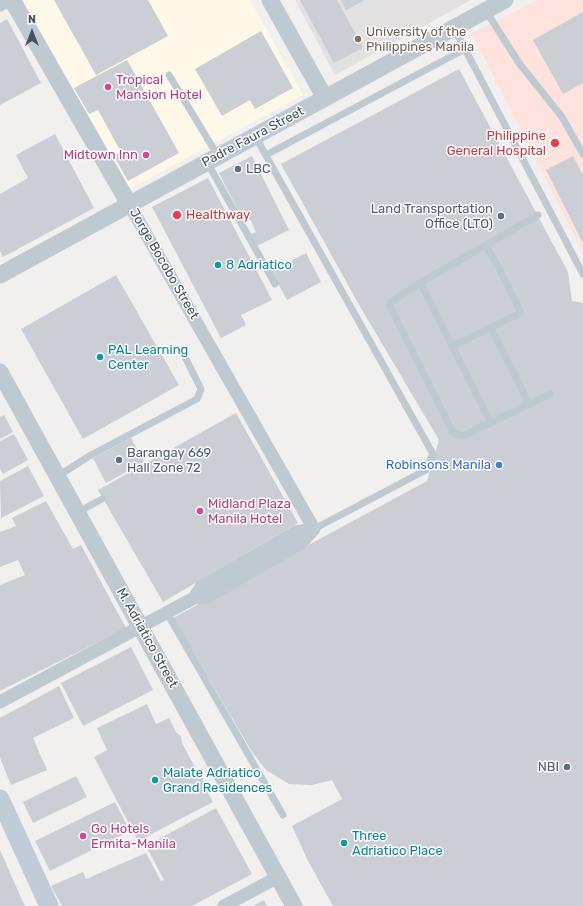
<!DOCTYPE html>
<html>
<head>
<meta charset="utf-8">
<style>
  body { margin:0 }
  #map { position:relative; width:583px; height:906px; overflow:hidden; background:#f2efef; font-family:Rubik,sans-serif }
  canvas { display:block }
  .north { position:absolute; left:12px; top:12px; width:40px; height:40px; -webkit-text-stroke:3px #fff; paint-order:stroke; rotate:0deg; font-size:11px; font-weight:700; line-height:16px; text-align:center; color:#46525e }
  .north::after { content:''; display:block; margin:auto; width:14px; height:18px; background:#46525e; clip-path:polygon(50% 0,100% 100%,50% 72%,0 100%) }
</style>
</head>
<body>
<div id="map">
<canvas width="583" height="906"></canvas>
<div class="north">N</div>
</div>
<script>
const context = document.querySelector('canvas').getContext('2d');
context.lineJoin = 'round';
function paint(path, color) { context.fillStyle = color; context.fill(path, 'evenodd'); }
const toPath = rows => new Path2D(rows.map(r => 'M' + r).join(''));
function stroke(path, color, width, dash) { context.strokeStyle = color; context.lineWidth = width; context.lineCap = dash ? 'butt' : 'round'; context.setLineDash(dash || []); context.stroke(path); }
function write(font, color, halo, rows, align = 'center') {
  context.font = font + ' Rubik,sans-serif'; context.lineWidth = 3; context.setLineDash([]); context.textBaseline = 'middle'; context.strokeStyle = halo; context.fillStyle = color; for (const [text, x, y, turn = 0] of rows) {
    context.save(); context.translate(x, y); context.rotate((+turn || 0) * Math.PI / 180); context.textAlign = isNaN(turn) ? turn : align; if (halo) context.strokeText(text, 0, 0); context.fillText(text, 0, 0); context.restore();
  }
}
paint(toPath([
  [23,0,250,0,303,95,128,190]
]), '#fdf8e8');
paint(toPath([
  [295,0,471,0,335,75]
]), '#e3e0e1');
paint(toPath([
  [537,0,583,0,583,253,472,33]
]), '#fde2de');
paint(toPath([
  [54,0,148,0,168,36,96,75],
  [300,0,337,0,363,48,334,63],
  [341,0,365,0,346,10],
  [583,12,583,83,563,94,533,40],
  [7,19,41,83,0,105,0,23],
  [261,31,293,88,255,109,250,100,222,116,195,69],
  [127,60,179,153,128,181,114,156,121,152,98,110,89,114,74,88],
  [459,69,568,272,572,301,583,303,583,906,333,906,307,859,292,826,342,799,332,780,312,785,289,784,266,770,252,752,173,618,427,481,439,440,358,303,281,164],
  [55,134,94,208,3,257,0,251,0,194,28,178,16,155],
  [252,156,289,230,257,246,251,234,256,232,250,219,244,222,219,173],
  [573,156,583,175,583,243,546,170],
  [208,178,272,300,241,315,246,325,221,338,152,207],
  [306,253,321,282,287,300,271,271],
  [116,275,179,385,83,439,21,329],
  [236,413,298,523,163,602,98,490],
  [4,415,13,432,0,439,0,417],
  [14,434,28,460,3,474,0,469,0,441],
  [131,438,144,462,106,483,93,458],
  [28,466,44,496,1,518,0,481],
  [46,501,73,549,81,545,126,628,0,691,0,585,25,575,18,560,0,567,0,532,16,526,12,518],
  [131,647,153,690,83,726,61,683],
  [59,686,74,718,33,738,47,770,11,785,0,758,0,718],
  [147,704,156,724,169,718,176,732,181,736,182,743,199,775,203,779,204,785,213,802,138,841,94,757,107,750,97,728],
  [76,776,87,797,33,823,23,802],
  [115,802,130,831,50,871,35,841],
  [216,808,252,874,192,906,62,906,51,886,83,872,86,879,146,853,161,881,164,880,146,846],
  [0,850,22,900,25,906,0,906],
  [264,900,267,906,253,906]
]), '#cbced4');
stroke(toPath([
  [486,11,519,63,562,117,583,154],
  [454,28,583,274],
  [169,75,218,156],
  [255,136,433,454,426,470,314,529],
  [266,155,465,49],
  [207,162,275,284],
  [538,215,420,283,391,302,390,306,452,431,456,434,463,436,550,394],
  [420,283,491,423],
  [491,329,529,404],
  [452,346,521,313,499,268,486,246],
  [58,476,91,455,197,399,201,389,184,355],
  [78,512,102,499],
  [167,613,283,815]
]), '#bfc9d2', 7);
stroke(toPath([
  [0,5,9,0],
  [129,204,314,529],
  [194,598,201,587,296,532,314,529],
  [0,702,194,598,207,597,301,543,314,529],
  [224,906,278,877]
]), '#bfc9d2', 13);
stroke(toPath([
  [12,0,129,204],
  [270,0,325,98],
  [0,275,505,0],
  [0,372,294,906]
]), '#bfc9d2', 17);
stroke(toPath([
  [0,799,49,906]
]), '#c1ccd9', 19);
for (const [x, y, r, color] of [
  [358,39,4,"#8d6e63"],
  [108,87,4,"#d1479c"],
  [555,143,5,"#e0444e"],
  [146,155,4,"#d1479c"],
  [238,169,4,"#5c6f8a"],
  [177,215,5,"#e0444e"],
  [501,216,4,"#5c6f8a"],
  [218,265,4,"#0f9aa8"],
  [100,357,4,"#0f9aa8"],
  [119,460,4,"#5c6f8a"],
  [499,465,4,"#3f7fe0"],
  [200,511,4,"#d1479c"],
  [567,767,4,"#5c6f8a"],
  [155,780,4,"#0f9aa8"],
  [83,836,4,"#d1479c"],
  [344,843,4,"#0f9aa8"]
]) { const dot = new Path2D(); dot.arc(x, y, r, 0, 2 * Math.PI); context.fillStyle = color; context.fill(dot); stroke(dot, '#fff', 1.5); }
write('13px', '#785e54', '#fff', [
  ["University of the",366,32],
  ["Philippines Manila",366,47]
], 'left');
write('13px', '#b23c85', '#fff', [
  ["Tropical",116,80],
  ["Mansion Hotel",116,95],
  ["Midtown Inn",138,155,"right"],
  ["Midland Plaza",208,504],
  ["Manila Hotel",208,519],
  ["Go Hotels",91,829],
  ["Ermita-Manila",91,844]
], 'left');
write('13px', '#be3a42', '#fff', [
  ["Philippine",546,136],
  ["General Hospital",546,151],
  ["Healthway",186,215,"left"]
], 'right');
write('13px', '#46525e', '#fff', [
  ["Padre Faura Street",253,137,-28],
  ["Jorge Bocobo Street",164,264,60],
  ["M. Adriatico Street",147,638,61]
]);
write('13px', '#4e5e75', '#fff', [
  ["LBC",246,169],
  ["Land Transportation",493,209,"right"],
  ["Office (LTO)",493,224,"right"],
  ["Barangay 669",127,453],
  ["Hall Zone 72",127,468],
  ["NBI",559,767,"right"]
], 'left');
write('13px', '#0d838f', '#fff', [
  ["8 Adriatico",226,265],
  ["PAL Learning",108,350],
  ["Center",108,365],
  ["Malate Adriatico",163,773],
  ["Grand Residences",163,788],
  ["Three",352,836],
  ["Adriatico Place",352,851]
], 'left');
write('13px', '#366cbe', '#fff', [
  ["Robinsons Manila",491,465]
], 'right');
</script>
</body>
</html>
